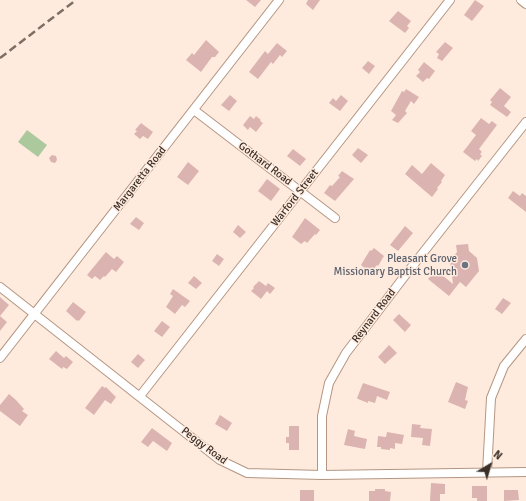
<!DOCTYPE html>
<html>
<head>
<meta charset="utf-8">
<style>
  body { margin:0 }
  #map { position:relative; width:526px; height:501px; overflow:hidden; background:#ffebde; font-family:Signika,sans-serif }
  canvas { display:block }
  .north { position:absolute; left:470px; top:445px; width:40px; height:40px; -webkit-text-stroke:3px #ffebde; paint-order:stroke; rotate:38deg; font-size:11px; font-weight:700; line-height:16px; text-align:center; color:#3b2f27 }
  .north::after { content:''; display:block; margin:auto; width:14px; height:18px; background:#3b2f27; clip-path:polygon(50% 0,100% 100%,50% 72%,0 100%) }
</style>
</head>
<body>
<div id="map">
<canvas width="526" height="501"></canvas>
<div class="north">N</div>
</div>
<script>
const context = document.querySelector('canvas').getContext('2d');
context.lineJoin = 'round';
function paint(path, color) { context.fillStyle = color; context.fill(path, 'evenodd'); }
const toPath = rows => new Path2D(rows.map(r => 'M' + r).join(''));
function stroke(path, color, width, dash) { context.strokeStyle = color; context.lineWidth = width; context.lineCap = dash ? 'butt' : 'round'; context.setLineDash(dash || []); context.stroke(path); }
function write(font, color, halo, rows, align = 'center') {
  context.font = font + ' Signika,sans-serif'; context.lineWidth = 3; context.setLineDash([]); context.textBaseline = 'middle'; context.strokeStyle = halo; context.fillStyle = color; for (const [text, x, y, turn = 0] of rows) {
    context.save(); context.translate(x, y); context.rotate((+turn || 0) * Math.PI / 180); context.textAlign = isNaN(turn) ? turn : align; if (halo) context.strokeText(text, 0, 0); context.fillText(text, 0, 0); context.restore();
  }
}
paint(toPath([
  [27,130,47,145,38,157,18,142]
]), '#abc99d');
paint(toPath([
  [246,0,261,0,255,7],
  [308,0,320,0,313,10,306,4],
  [475,0,484,6,472,21,464,15],
  [398,11,411,21,407,26,409,28,405,33,389,21],
  [206,40,219,52,215,57,212,57,201,72,186,60,192,53,194,55],
  [445,42,453,48,442,61,437,58,439,54,436,52],
  [277,43,287,51,282,57,280,55,273,64,271,62,258,79,249,72,265,51,268,54],
  [368,61,375,66,369,74,362,68],
  [424,62,435,71,429,79,427,78,423,82,416,76,420,72,418,70],
  [500,88,511,97,504,106,511,112,507,117,490,105,492,102,490,100],
  [406,89,419,97,414,104,411,101,405,111,407,113,398,123,392,120,396,115,391,111,402,91,404,92],
  [230,95,237,101,229,111,221,105],
  [341,95,348,101,340,111,329,103,333,98,336,101],
  [250,116,254,119,256,116,261,120,260,121,263,123,256,132,250,127,248,130,243,125],
  [481,118,489,124,492,121,497,125,479,149,482,152,480,154,482,156,478,161,477,159,475,161,463,152,476,135,471,131],
  [141,123,153,132,148,139,143,136,140,139,134,134,137,131,135,130],
  [358,148,368,155,361,163,352,155],
  [293,149,306,159,300,166,287,156],
  [52,155,56,156,57,160,55,163,51,162,49,158],
  [188,162,199,171,188,185,177,177],
  [431,163,445,175,441,181,442,182,437,188,438,189,432,197,405,174,412,165,422,174],
  [342,171,354,179,335,201,324,193,330,185,332,186,340,177,338,176],
  [267,179,280,189,271,201,258,191],
  [513,191,520,196,522,193,526,196,526,212,508,198],
  [136,217,144,223,139,230,130,224],
  [305,218,320,230,316,235,315,234,307,243,305,241,301,244,292,237],
  [238,225,246,232,240,238,233,232],
  [405,226,413,233,398,251,390,245],
  [468,244,469,251,477,258,479,271,466,287,460,282,449,296,428,279,436,270,453,284,450,261,457,252,456,245],
  [374,248,384,256,378,266,377,265,370,273,361,265,370,250,371,251],
  [106,252,114,259,117,256,124,262,116,272,112,269,105,277,104,276,100,280,95,276,92,279,87,275],
  [217,254,224,259,219,266,212,261],
  [194,276,202,283,196,289,188,283],
  [259,281,266,286,268,283,275,288,270,294,267,291,261,299,251,291,254,288,253,287],
  [173,289,190,301,185,307,182,305,175,314,166,307,173,296,170,294],
  [0,297,9,305,0,316],
  [503,298,511,303,502,314,495,309],
  [73,302,86,312,79,321,78,320,77,321,66,311],
  [399,314,411,325,405,332,393,320],
  [0,316,7,322,0,331],
  [162,321,170,327,162,337,154,331],
  [389,345,397,353,385,364,378,357],
  [56,351,64,358,66,356,73,362,67,369,63,367,62,369,49,359],
  [138,354,145,360,138,368,131,362],
  [456,382,468,387,465,400,468,401,465,409,448,402],
  [363,383,390,392,387,400,377,396,375,403,368,401,368,403,358,399,357,398],
  [102,386,105,388,106,387,116,397,111,404,105,400,94,415,85,408],
  [9,394,16,400,24,409,22,411,28,415,20,426,0,411,0,405],
  [220,415,232,423,227,431,215,424],
  [412,424,421,425,420,428,432,429,430,446,422,445,423,438,411,437],
  [289,426,299,426,299,450,289,450,289,443,286,443,286,437,289,437],
  [152,428,172,443,167,451,153,441,148,447,141,442],
  [348,429,355,431,354,436,367,439,365,449,344,445],
  [387,432,404,435,402,444,395,443,395,449,390,448,390,450,381,449,381,447,377,447,378,436,386,437],
  [431,483,445,484,445,494,440,494,440,501,430,501],
  [472,486,487,486,487,501,477,501,477,498,472,498],
  [375,489,385,489,385,491,391,492,390,501,369,501,369,491,375,491],
  [300,490,314,490,314,501,300,501],
  [504,490,518,490,519,500,504,501]
]), '#dbb4b1');
const street = toPath([
  [521,0,526,4],
  [194,110,335,218],
  [0,287,220,460,247,473,322,475,526,472],
  [0,358,279,0],
  [140,396,450,0],
  [487,472,491,398,504,366,526,339],
  [322,475,322,416,329,383,346,353,407,273,526,122]
]);
stroke(street, '#b49682', 10);
stroke(street, '#fff', 8);
stroke(toPath([
  [0,58,76,0]
]), '#7d6f65', 2.5, [8, 4]);
for (const [x, y, r, color] of [
  [465,265,4,"#6b7280"]
]) { const dot = new Path2D(); dot.arc(x, y, r, 0, 2 * Math.PI); context.fillStyle = color; context.fill(dot); stroke(dot, '#ffebde', 1.5); }
write('11px', '#3b2f27', '#ffebde', [
  ["Gothard Road",265,164,37],
  ["Margaretta Road",140,179,-52],
  ["Warford Street",295,198,-52],
  ["Reynard Road",374,316,-53],
  ["Peggy Road",204,446,37]
]);
write('11px', '#5b616d', '#ffebde', [
  ["Pleasant Grove",457,259],
  ["Missionary Baptist Church",457,272]
], 'right');
</script>
</body>
</html>
